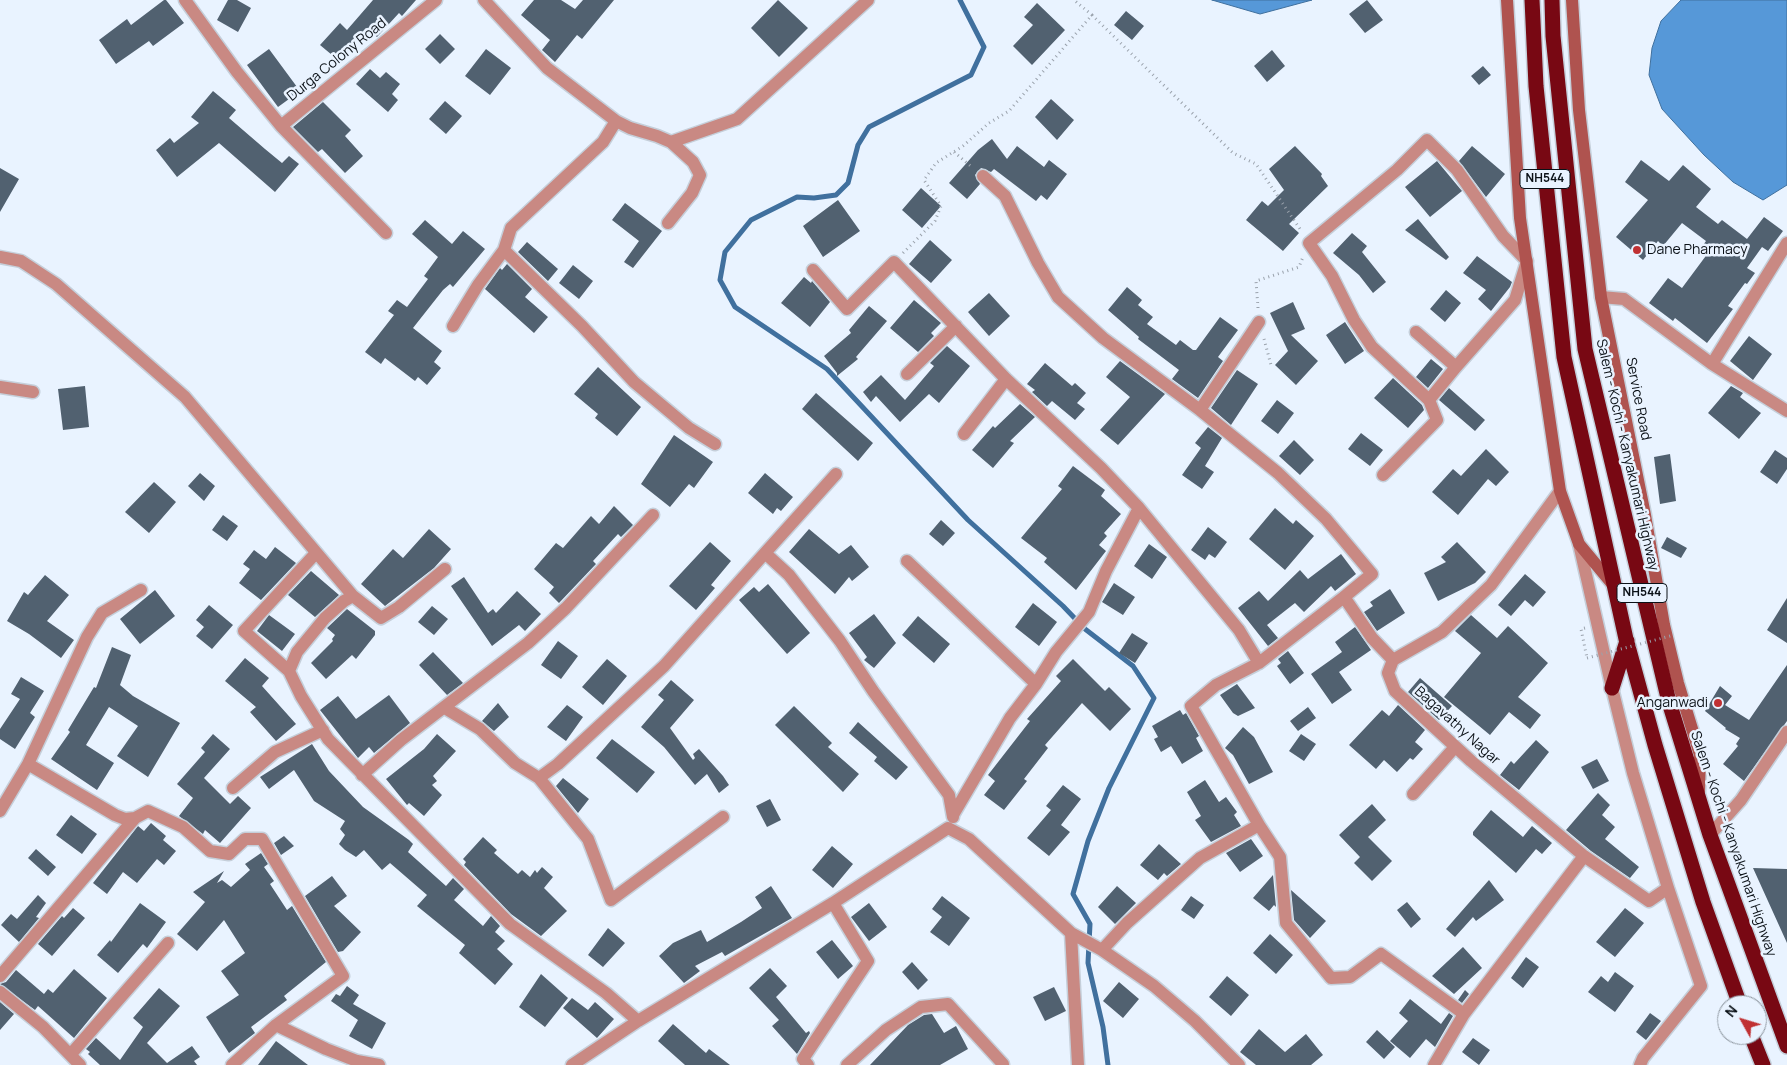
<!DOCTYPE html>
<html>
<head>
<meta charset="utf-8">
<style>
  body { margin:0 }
  #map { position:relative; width:1787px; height:1065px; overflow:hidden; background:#e9f3ff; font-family:Manrope,sans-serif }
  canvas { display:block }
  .north { position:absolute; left:1717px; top:995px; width:50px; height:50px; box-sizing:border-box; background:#e9f3ff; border:1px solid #9099a2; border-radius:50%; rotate:309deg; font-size:14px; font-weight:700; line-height:20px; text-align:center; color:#0b1117 }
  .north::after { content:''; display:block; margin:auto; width:18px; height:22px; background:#c03133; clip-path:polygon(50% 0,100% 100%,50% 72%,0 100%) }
</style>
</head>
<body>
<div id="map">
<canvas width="1787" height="1065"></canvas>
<div class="north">N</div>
</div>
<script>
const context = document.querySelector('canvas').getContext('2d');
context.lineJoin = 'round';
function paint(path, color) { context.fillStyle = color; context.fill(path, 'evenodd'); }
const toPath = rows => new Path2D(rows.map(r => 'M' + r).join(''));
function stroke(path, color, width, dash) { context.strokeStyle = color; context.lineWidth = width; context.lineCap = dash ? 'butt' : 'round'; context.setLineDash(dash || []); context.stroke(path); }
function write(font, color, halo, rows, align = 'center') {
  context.font = font + ' Manrope,sans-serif'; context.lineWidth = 5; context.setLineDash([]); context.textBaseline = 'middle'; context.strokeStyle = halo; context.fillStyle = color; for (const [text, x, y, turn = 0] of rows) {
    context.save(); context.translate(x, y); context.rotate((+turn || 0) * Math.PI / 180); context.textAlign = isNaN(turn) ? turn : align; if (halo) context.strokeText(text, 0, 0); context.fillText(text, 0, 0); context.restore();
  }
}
const water = toPath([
  [1212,0,1312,0,1260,14,1212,0],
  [1681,0,1787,0,1787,185,1763,200,1733,182,1704,155,1662,109,1649,75,1652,48,1661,21,1681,0]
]);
paint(water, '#5698d8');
stroke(water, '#40709e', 1);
stroke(toPath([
  [960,0,984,47,971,75,869,127,858,145,848,183,836,195,814,198,797,197,751,220,725,252,720,280,735,307,827,369,968,520,1063,606,1085,629,1133,666,1154,698,1109,788,1088,841,1073,894,1090,924,1088,963,1103,1027,1108,1065]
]), '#40709e', 5);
paint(toPath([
  [164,0,166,0,184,23,153,46,149,41,116,64,99,40,127,19,131,25],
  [228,0,237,0,251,8,238,32,217,20],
  [373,0,416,0,402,16,399,13,377,37,366,28,338,60,320,45,340,23,347,30],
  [534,0,561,0,575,9,583,0,614,0,582,39,577,35,555,62,542,50,550,40,521,15],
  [778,0,808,28,779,57,751,28],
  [1367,0,1383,20,1365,33,1349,14],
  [1037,3,1065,30,1032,65,1013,46,1033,25,1024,17],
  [1126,11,1144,26,1132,40,1114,25],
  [440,34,455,49,440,64,425,49],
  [269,49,300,91,278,107,247,65],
  [486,49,511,68,490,95,465,76],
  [1272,50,1285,66,1267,82,1254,66],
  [1483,66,1491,75,1479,85,1471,76],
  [370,69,380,78,386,72,400,84,392,94,398,100,388,112,356,84],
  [213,91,236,110,229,118,265,149,282,163,289,156,299,164,275,192,219,143,177,177,156,150,170,138,174,143,199,123,191,117],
  [1051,99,1074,120,1057,140,1035,117],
  [445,101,462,116,446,134,429,119],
  [323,102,351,130,345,136,363,156,345,173,322,149,318,152,293,127],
  [992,139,1007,159,1017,146,1044,167,1049,160,1067,174,1047,200,1041,195,1036,201,994,169,991,172,981,168,975,175,980,184,967,199,949,183,978,150],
  [1295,146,1322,174,1321,176,1328,186,1289,224,1299,233,1283,251,1246,220,1262,201,1268,206,1284,190,1269,169],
  [1472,146,1505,174,1486,197,1459,161],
  [1641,160,1669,181,1683,165,1711,189,1696,207,1718,224,1722,220,1747,239,1764,217,1783,231,1768,251,1762,247,1747,268,1755,273,1747,284,1745,283,1728,306,1733,309,1707,343,1675,318,1673,321,1649,303,1668,278,1682,288,1708,253,1701,248,1706,241,1682,223,1663,246,1658,241,1643,260,1616,237,1648,200,1625,182],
  [1437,161,1462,191,1430,217,1405,187],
  [0,168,19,179,0,212],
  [921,188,941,206,922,228,902,210],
  [838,200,860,231,823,257,803,226],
  [625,203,662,231,633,268,624,262,639,241,612,220],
  [1418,219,1449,257,1446,260,1405,230],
  [425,220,452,244,463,231,485,249,453,287,450,284,443,290,413,328,442,351,434,362,441,368,427,385,418,377,415,381,385,358,381,364,365,352,394,315,388,311,397,300,407,307,428,279,424,276,438,257,412,234],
  [1352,233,1367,246,1362,252,1386,282,1373,293,1359,275,1333,253],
  [930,240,952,260,931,283,909,264],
  [527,242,558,269,548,281,518,252],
  [1477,256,1512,282,1510,287,1491,311,1478,299,1486,290,1463,273],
  [507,264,532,289,525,297,548,317,534,333,485,289,500,268,502,270],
  [573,265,593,281,579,299,559,283],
  [804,277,811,283,812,281,830,302,810,327,781,303],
  [1127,287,1142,300,1138,305,1153,317,1147,324,1176,345,1180,340,1193,350,1196,350,1220,317,1238,330,1218,357,1223,361,1198,398,1172,379,1179,370,1138,339,1139,337,1108,310],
  [1446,290,1461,303,1445,322,1430,309],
  [989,293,1010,316,989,336,968,312],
  [914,300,941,323,931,333,934,336,918,352,890,328],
  [1293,302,1305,329,1291,335,1318,361,1296,385,1275,365,1288,351,1270,313],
  [869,306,887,321,856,357,858,359,837,376,837,373,824,356,851,333,849,330],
  [1345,322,1364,351,1345,364,1326,335],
  [1749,336,1772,354,1753,380,1730,361],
  [947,346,970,366,939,403,929,394,900,422,876,396,871,402,863,392,881,375,905,400,934,366,930,363],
  [1431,359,1443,369,1428,388,1416,377],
  [1120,361,1165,394,1118,445,1100,430,1130,397,1106,377],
  [1045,363,1072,386,1075,383,1086,393,1077,403,1085,409,1075,420,1052,401,1047,406,1032,392,1035,390,1027,384],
  [598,367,641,407,617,436,595,418,598,414,574,394],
  [1237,370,1258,384,1231,425,1211,408],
  [1393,378,1422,405,1424,410,1408,428,1374,398],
  [85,386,89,427,63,430,58,389],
  [1731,386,1743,393,1740,397,1761,413,1739,439,1708,413],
  [1449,388,1485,420,1475,431,1439,400],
  [816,393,873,443,858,461,802,409],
  [1277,400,1294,413,1278,434,1261,421],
  [1020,404,1035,417,1010,441,1014,443,993,468,972,450,993,426,995,428],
  [1208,427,1222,438,1205,466,1214,472,1202,489,1182,475,1201,448,1195,443],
  [1361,433,1383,450,1370,466,1348,449],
  [674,435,713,462,694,488,689,484,670,507,641,484],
  [1294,440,1314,460,1300,475,1279,456],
  [1486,449,1509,472,1496,486,1488,479,1458,515,1432,492,1453,469,1461,476],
  [1775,450,1787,458,1787,469,1777,484,1760,472],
  [1670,454,1676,501,1660,504,1654,457],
  [1073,466,1105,490,1101,496,1121,514,1104,533,1107,536,1099,545,1106,551,1076,590,1044,562,1047,558,1021,538,1062,489,1058,486],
  [200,473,215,486,204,501,188,486],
  [765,473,793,497,781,511,777,508,773,514,748,493],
  [154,482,176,502,149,533,125,512],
  [614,506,633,525,621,537,618,534,593,561,596,564,559,603,549,593,554,587,534,569,556,543,563,548,591,516,599,524],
  [1275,508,1293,524,1296,520,1314,536,1285,570,1249,539],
  [223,515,238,526,227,541,212,530],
  [941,520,955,533,943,546,929,534],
  [1208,527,1227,542,1215,558,1209,554,1205,560,1191,550],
  [429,529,451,549,434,568,385,606,361,584,393,549,403,558],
  [809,529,839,554,851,545,869,567,852,581,849,577,835,594,789,552],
  [1667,537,1687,548,1681,558,1661,548],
  [710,542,731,561,711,585,715,588,696,610,669,586],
  [1457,542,1486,572,1475,583,1438,601,1424,573,1446,562,1441,557],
  [1149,544,1167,557,1152,579,1134,566],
  [275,547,296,563,261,600,239,583,250,569,243,564,254,550,266,559],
  [1341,554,1356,574,1335,591,1331,586,1304,612,1295,603,1267,625,1278,638,1268,646,1238,608,1259,591,1268,601,1300,570,1308,579],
  [311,571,339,595,315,617,288,595],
  [1525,574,1546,592,1533,607,1525,600,1511,616,1498,605],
  [45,575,69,595,47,621,74,640,61,658,29,634,7,621,24,592,28,595],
  [464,577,488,613,493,609,496,613,517,591,541,614,525,631,519,625,492,646,451,586],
  [1114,583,1135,597,1123,615,1102,602],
  [768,584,810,633,787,654,739,600,754,587,759,592],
  [1390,589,1405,613,1377,631,1364,612,1373,606,1370,602],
  [155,590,175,616,140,644,120,619],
  [1787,598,1787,643,1767,630],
  [1033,603,1057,622,1039,646,1015,627],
  [209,605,233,625,212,649,196,636,204,627,196,620],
  [432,606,448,619,434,635,418,622],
  [347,609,375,631,375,635,356,659,352,655,326,679,311,663,333,641,332,639,335,635,327,628],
  [874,614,896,643,874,668,864,660,867,657,849,633],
  [269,615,295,634,282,651,257,631],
  [1471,615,1497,638,1508,626,1548,663,1518,697,1541,715,1530,729,1509,712,1490,735,1444,697,1481,653,1455,631],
  [918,616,950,644,934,663,902,635],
  [1355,627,1371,650,1339,672,1352,690,1332,704,1311,674,1342,652,1335,642],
  [1132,633,1148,643,1135,663,1119,653],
  [558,641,578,656,561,679,541,665],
  [112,647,131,655,120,685,133,696,180,723,148,777,117,756,138,726,109,707,86,745,114,763,97,790,51,759,70,732,68,730,94,687,96,688],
  [1288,651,1304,673,1290,684,1277,666,1281,663,1278,659],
  [433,652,463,683,447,695,419,665],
  [245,658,269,678,262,686,296,724,276,741,250,712,256,707,225,681],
  [607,659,627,676,603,705,582,687],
  [1073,659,1105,691,1109,687,1131,709,1110,731,1082,703,1045,745,1048,748,1024,779,1027,781,1004,810,984,795,995,781,988,775,1030,721,1027,719,1061,681,1056,676],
  [1787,665,1787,721,1744,781,1723,764,1738,746,1736,744,1740,738,1725,729,1726,728,1705,711,1720,686,1732,696,1725,705,1749,720],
  [21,677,44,691,30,713,35,717,15,749,0,739,0,729,20,699,11,694],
  [1420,678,1452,706,1439,720,1408,692],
  [671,680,694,700,670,728,693,760,695,758,693,754,699,749,723,776,729,785,719,793,707,774,695,785,664,747,641,727,664,700,658,695],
  [1237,684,1255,708,1238,716,1233,713,1220,695],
  [389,695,410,723,374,753,369,747,358,758,320,710,338,696,356,719],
  [498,703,509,717,494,731,482,721],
  [567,705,583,717,566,741,547,727],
  [1398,705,1425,730,1415,742,1423,749,1413,760,1410,758,1397,772,1384,760,1376,769,1349,745,1382,710,1389,716],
  [794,706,832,743,828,747,859,774,843,792,775,725],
  [1308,707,1316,718,1298,731,1290,721],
  [1180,710,1183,715,1186,713,1199,736,1196,738,1203,751,1182,764,1171,746,1161,752,1154,739,1158,737,1152,726],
  [858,722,908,767,896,780,874,761,877,757,849,733],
  [1243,727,1254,737,1273,772,1249,784,1233,755,1225,748],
  [213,734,230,749,204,778,230,804,238,796,251,808,220,843,205,830,203,834,179,816,193,798,177,784,205,752,201,748],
  [437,734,456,751,433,776,437,781,432,785,442,795,424,816,409,803,407,805,386,779,424,749],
  [1301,734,1316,744,1304,761,1289,751],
  [612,739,655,772,637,793,596,758],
  [1536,740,1549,752,1519,790,1500,775,1511,761,1514,764],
  [312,744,329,771,363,807,409,840,413,844,408,852,446,886,453,878,464,889,454,900,483,926,491,916,500,926,495,932,505,941,497,949,513,964,495,985,459,953,465,945,417,906,427,895,390,863,382,870,364,850,356,857,345,850,339,844,345,835,340,829,345,821,314,801,294,770,269,789,260,777],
  [1597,759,1609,781,1593,789,1581,767],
  [563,778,589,799,578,813,556,786],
  [1205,780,1219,802,1226,797,1237,812,1234,815,1241,826,1211,842,1195,820,1201,816,1187,792],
  [1063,785,1081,799,1061,825,1070,832,1049,856,1027,838,1051,810,1046,806],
  [1598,793,1610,805,1602,815,1615,827,1605,839,1639,867,1630,878,1591,851,1566,830],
  [770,799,781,820,767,827,756,806],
  [1372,804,1386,820,1368,837,1392,861,1372,881,1354,863,1360,857,1339,835],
  [1491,810,1523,837,1532,826,1552,843,1542,854,1536,849,1516,873,1473,835,1473,832],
  [71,815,97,834,82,854,56,835],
  [151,823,166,836,163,840,176,851,164,865,157,859,137,883,123,872,107,894,93,883,138,826,144,831],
  [284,836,294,846,281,855,274,843],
  [483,837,497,850,494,853,518,874,522,870,530,877,535,870,537,873,542,867,553,877,544,888,567,911,541,936,511,914,464,865,466,862,463,859],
  [1251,839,1263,856,1240,872,1226,853],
  [1159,844,1181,864,1167,876,1164,873,1158,880,1140,865],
  [832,846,853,864,833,888,812,870],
  [36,849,56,867,48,876,28,858],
  [261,853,268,864,264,867,274,881,270,884,287,910,292,906,326,962,284,996,287,1000,251,1027,255,1033,229,1053,206,1017,239,995,221,971,245,953,224,920,197,951,177,934,205,902,193,892,224,871,217,883,222,880,231,887,250,870,245,864],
  [1753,868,1787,869,1787,943],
  [1273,875,1276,907,1274,905,1269,911,1253,898],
  [332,876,347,896,334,906,361,932,343,951,338,952,305,896],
  [1489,880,1504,900,1476,921,1473,917,1455,937,1446,929],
  [771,886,792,918,725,956,722,952,695,966,700,971,684,983,659,956,673,943,701,930,707,942,741,922,762,908,755,897],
  [1117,886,1136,903,1115,924,1098,907],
  [1291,890,1326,921,1310,938,1294,920],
  [38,895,46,903,36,917,39,918,19,942,1,925,11,914,17,919],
  [942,896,970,918,949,946,930,932,942,917,932,909],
  [1191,896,1204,905,1194,919,1181,910],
  [1407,902,1421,919,1411,928,1397,910],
  [140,903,166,922,147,948,143,944,118,973,97,955,110,940,111,942],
  [869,903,887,927,869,941,851,917],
  [73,908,85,918,52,956,38,944,62,916,64,918],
  [1625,908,1644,923,1615,957,1596,942],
  [608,928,625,943,603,967,588,955],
  [1270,934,1293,955,1276,974,1253,953],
  [832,940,853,966,838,979,816,952],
  [1463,947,1482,968,1454,994,1432,976],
  [1526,957,1539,967,1523,988,1511,978],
  [912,962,928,980,918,990,902,972],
  [770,968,787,986,776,997,806,1033,809,1031,810,1033,797,1054,772,1026,779,1020,749,988],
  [74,969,107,998,74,1038,38,1006,35,1010,0,984,6,982,16,970,44,994,48,989,53,993],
  [1615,972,1634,986,1615,1012,1588,992,1601,976,1608,982],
  [541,974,568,998,545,1027,519,1007],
  [1227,976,1249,995,1231,1016,1209,997],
  [1119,982,1139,999,1123,1018,1103,1001],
  [347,986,359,995,353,1004,386,1023,372,1049,349,1036,358,1020,331,1001,336,994,340,996],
  [1054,987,1066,1011,1045,1021,1033,997],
  [159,988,180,1006,147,1043,167,1063,192,1046,200,1057,194,1061,197,1065,100,1065,88,1054,90,1052,86,1049,96,1038,120,1060,143,1027,133,1018],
  [1465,990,1469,994,1462,1003,1458,1000],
  [572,998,588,1010,595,1002,614,1019,597,1038,563,1008],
  [1410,999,1441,1024,1449,1013,1453,1016,1435,1047,1426,1039,1410,1058,1390,1041,1408,1021,1399,1013],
  [0,1002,14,1014,0,1030],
  [1650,1013,1661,1021,1646,1040,1636,1032],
  [932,1014,944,1033,956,1026,968,1049,940,1065,870,1065,908,1025,924,1015],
  [673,1024,706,1053,709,1049,730,1065,685,1065,658,1041],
  [1259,1029,1285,1052,1306,1034,1323,1055,1311,1065,1256,1065,1240,1052],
  [1377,1030,1395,1047,1384,1059,1366,1042],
  [1473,1038,1490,1050,1479,1065,1462,1052],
  [276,1041,308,1065,258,1065]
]), '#516170');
const street = toPath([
  [185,0,237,72,281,126,386,233],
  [484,0,547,68,616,121,630,128,657,136,671,142,693,162,700,175,692,193,668,223],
  [281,126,436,0],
  [671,142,737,119,868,0],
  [983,176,1005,196,1038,263,1058,297,1103,338,1200,410,1278,473,1326,519,1372,574,1344,597,1372,638,1393,660],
  [504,250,582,326,634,382,689,428,715,444],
  [0,257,21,261,56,284,185,397,353,596],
  [813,270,847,309,894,262,1006,379,1101,468,1139,508,1106,571,1089,612,1056,652,1036,684,1010,718,953,815],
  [1601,297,1624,299,1712,364,1787,411],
  [453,326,478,285,504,250,511,228,603,142,616,121],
  [1712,364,1787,243],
  [907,374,956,326],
  [0,387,33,392],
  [1429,400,1456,367],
  [1200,410,1259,322],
  [964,434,1006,379],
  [1383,475,1437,420,1429,400,1372,347,1354,320,1332,276,1309,243,1397,170,1427,140,1457,170,1503,236,1527,261,1515,300,1456,367,1416,332],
  [1560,491,1491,585,1442,632,1393,660,1388,673,1395,691,1408,703,1471,761,1584,856,1649,901,1668,888],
  [1139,508,1239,630,1259,663,1216,685,1191,706,1259,825],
  [1579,544,1612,688,1633,773,1668,888,1701,986,1643,1058,1640,1065],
  [765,553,836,474],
  [907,561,1036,684],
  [445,569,399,607,381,618,353,596,344,601,325,618,297,652,289,671,301,696,328,739,510,924,606,993,638,1021],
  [1259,663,1344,597],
  [289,671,244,631,316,553],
  [445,708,480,729,515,763,539,778,558,764,664,666,765,553,789,575,840,641,873,691,949,795,953,817],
  [28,764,115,815,125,819,135,818],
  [362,775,401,740,528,643,566,608,653,515],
  [539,778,588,839,611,900,723,817],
  [233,788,275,752,323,730],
  [1413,794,1455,747],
  [0,811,28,764,87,637,102,613,141,590],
  [1710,835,1741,800,1787,732],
  [1071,933,1078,1065],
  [1102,950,1127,923,1200,858,1259,825,1280,857,1286,923,1331,978,1350,977,1381,954,1464,1014],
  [0,976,135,818,148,811,183,827,210,851,229,854,245,839,262,839,343,976,276,1025,232,1065],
  [0,992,43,1027,80,1065],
  [276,1025,326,1049,357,1061,379,1065],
  [71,1054,168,943],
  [572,1065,638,1021,833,903,948,828,969,839,1071,933,1102,950,1154,986,1195,1021,1239,1065],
  [808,1065,803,1059,868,961,833,903],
  [847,1065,886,1030,921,1007,948,1004,1003,1064],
  [1434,1065,1464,1014,1584,856]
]);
const secondary = toPath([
  [1507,0,1520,218,1560,491,1579,544,1614,586],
  [1572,0,1579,110,1601,297,1645,515,1664,625,1678,683,1700,755,1699,791]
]);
const highway = toPath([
  [1532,0,1536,86,1564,357,1626,639,1655,745,1703,902,1740,1005],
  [1552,0,1553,36,1585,349,1669,702,1710,835,1787,1046],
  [1612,688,1627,641],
  [1751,1035,1763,1065]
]);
stroke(street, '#c5cfda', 15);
stroke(secondary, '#c5cfda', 15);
stroke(highway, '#c5cfda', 18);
stroke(toPath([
  [1092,15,1233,153,1256,164,1302,232],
  [954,152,973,168],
  [903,253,935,221,941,206,924,180,936,163,963,146,989,123,1009,111,1092,15,1074,0],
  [1258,308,1256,281,1299,267,1303,257],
  [1264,339,1271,365],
  [1585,628,1581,629,1587,658]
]), '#9aa2ac', 3, [1, 4]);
stroke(street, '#c98983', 12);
stroke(secondary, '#af534f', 12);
stroke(highway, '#780813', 15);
stroke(toPath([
  [1587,658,1674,635]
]), '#9aa2ac', 3, [1, 4]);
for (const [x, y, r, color] of [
  [1637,250,5,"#c03133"],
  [1718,703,5,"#c03133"]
]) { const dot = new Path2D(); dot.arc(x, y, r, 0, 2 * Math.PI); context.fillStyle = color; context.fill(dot); stroke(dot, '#e9f3ff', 2); }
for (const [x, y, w] of [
  [1545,179,50],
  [1642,593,50]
]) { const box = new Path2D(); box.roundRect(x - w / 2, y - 9.5, w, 19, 4); context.fillStyle = '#e9f3ff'; context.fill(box); stroke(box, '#0b1117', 1); }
write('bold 12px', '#0b1117', null, [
  ["NH544",1545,179],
  ["NH544",1642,593]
]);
write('14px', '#0b1117', '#e9f3ff', [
  ["Durga Colony Road",337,60,-39],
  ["Service Road",1638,399,79],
  ["Salem - Kochi - Kanyakumari Highway",1627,455,77],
  ["Bagavathy Nagar",1457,726,42],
  ["Salem - Kochi - Kanyakumari Highway",1733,844,71]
]);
write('14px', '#0b1117', '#e9f3ff', [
  ["Dane Pharmacy",1647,250],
  ["Anganwadi",1708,703,"right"]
], 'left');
</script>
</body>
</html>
